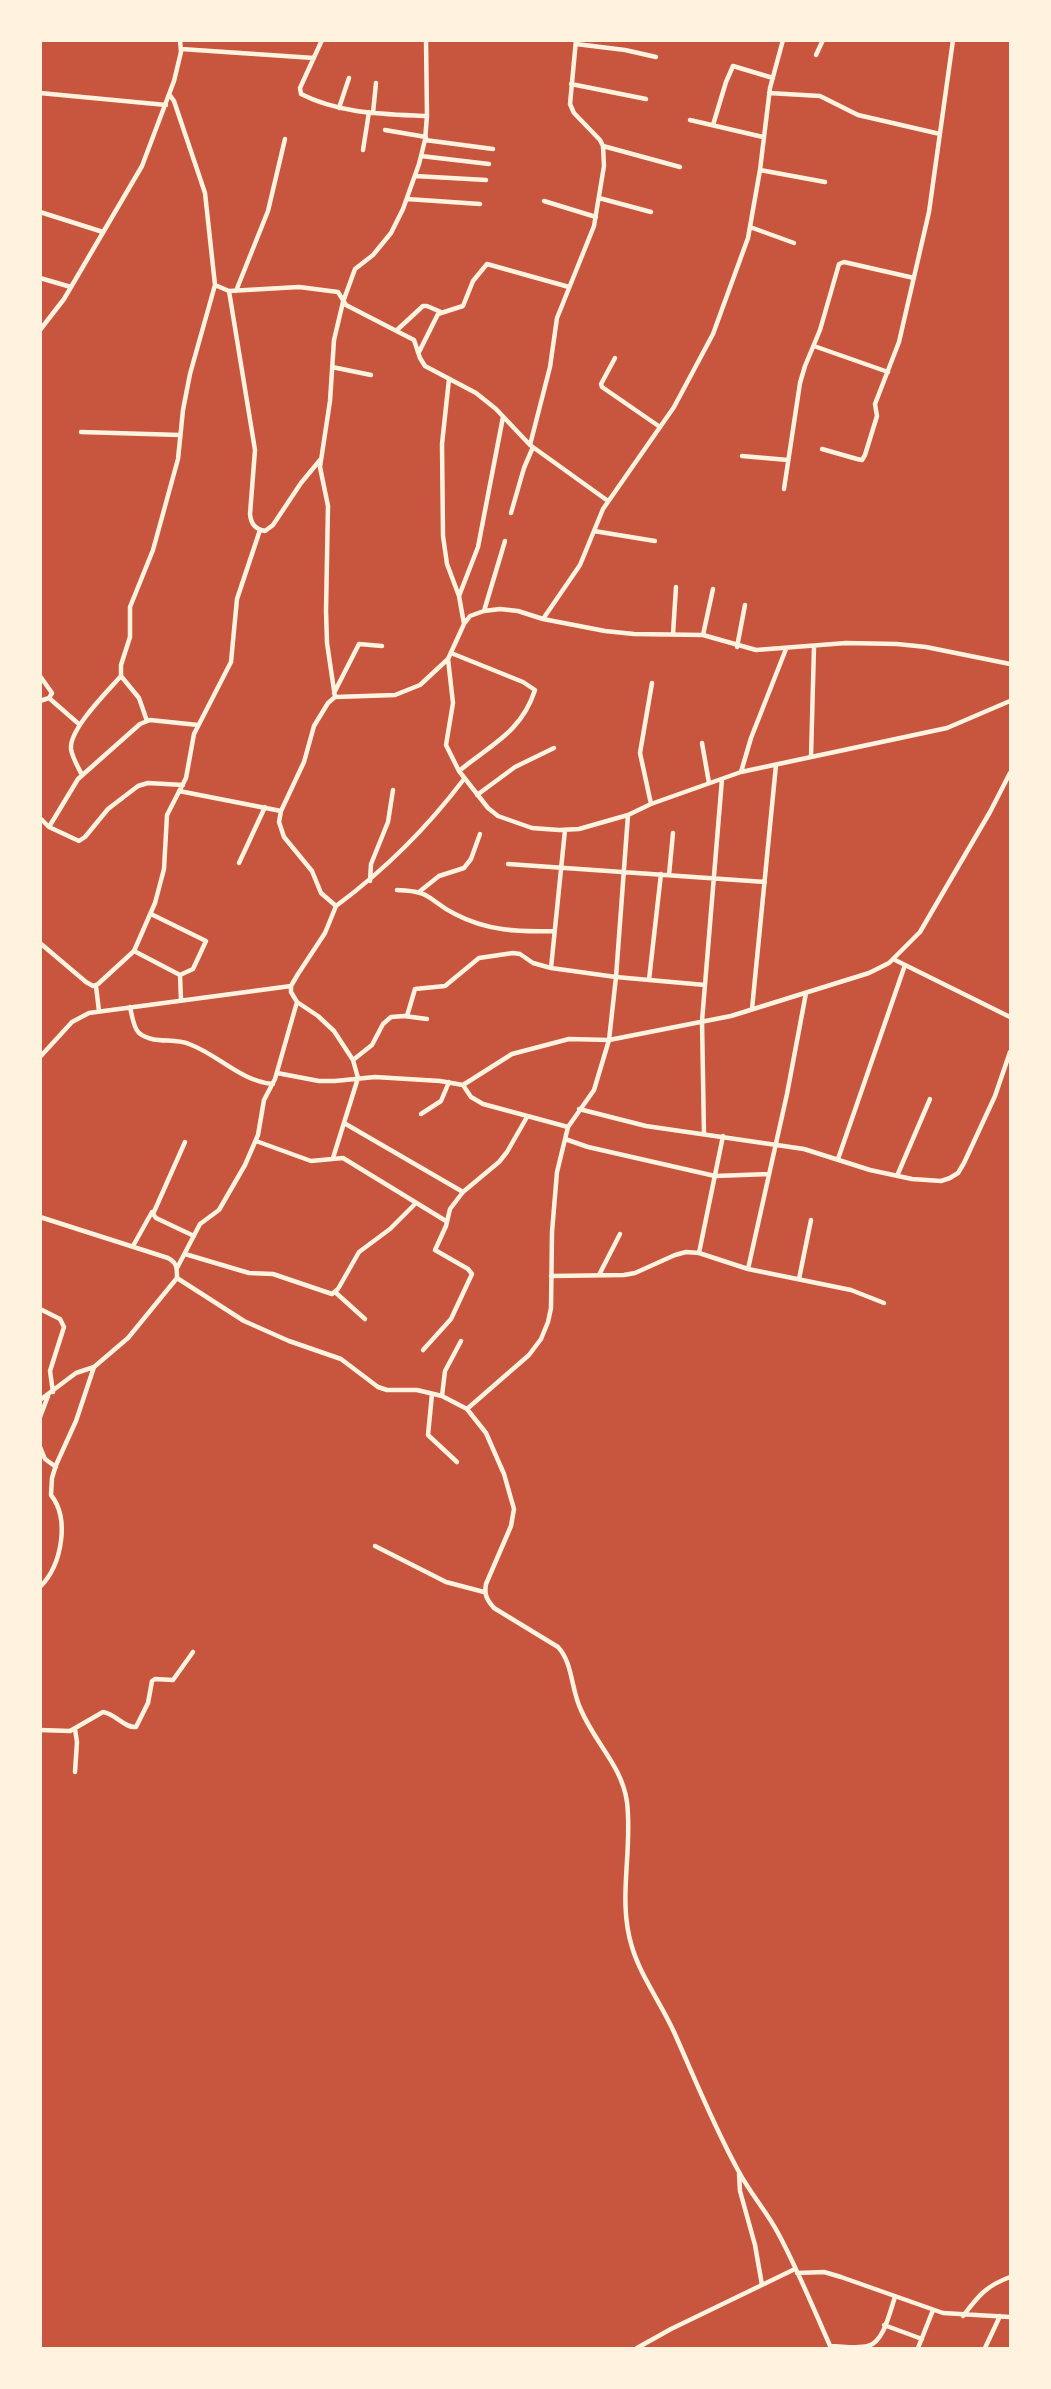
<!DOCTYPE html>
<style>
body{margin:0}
#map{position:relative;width:1051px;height:2389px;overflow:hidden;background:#c8553d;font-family:"Asap Condensed",sans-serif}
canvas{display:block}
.frame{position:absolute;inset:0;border:42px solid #fff3e0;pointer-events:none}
</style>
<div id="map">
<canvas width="1051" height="2389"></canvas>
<div class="frame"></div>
</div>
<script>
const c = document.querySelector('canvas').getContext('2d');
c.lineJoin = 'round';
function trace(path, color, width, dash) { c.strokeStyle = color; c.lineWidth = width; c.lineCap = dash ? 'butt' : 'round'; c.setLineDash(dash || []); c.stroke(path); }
trace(new Path2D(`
 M322,40L300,88L301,94C340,114 385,114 427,116
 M576,44L625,50L656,57
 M181,49L314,58
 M816,55L823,40
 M571,84L646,99
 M40,93L166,105
 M769,93L820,96L858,115L940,134
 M169,94L174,101L205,193L215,285L229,291L299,287L338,292L346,305L414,340L420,358L425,366L476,393L496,409L530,445L608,501
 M339,108L349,78
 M373,113L376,83
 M690,120L763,137
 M713,125L726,82L733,66L773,78
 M385,130L426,137
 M425,140L493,149
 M603,146L680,167
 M363,150L369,112
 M421,156L489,164
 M760,170L825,182
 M415,176L486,180
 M599,198L651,212
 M407,199L480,204
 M544,201L596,217
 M40,212L103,232
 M750,227L794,243
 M40,278L71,287
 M229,291L255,450L250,514C251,524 255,529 265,531L273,525L301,483L320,460
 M236,291L268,211L285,139
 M40,330L64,299L142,166L174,81L181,52L180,40
 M397,330L423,306H427L441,312
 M814,346L888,372
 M419,352L438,314L463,306L473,281L487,264L569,287
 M615,358L601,384L602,387L660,427
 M332,367L371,375
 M449,379L442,444L443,536L447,564L459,596L464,624
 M81,432L180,435
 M530,445L550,367L557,318L594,226L604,166L603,146L600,140L574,113L570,104L576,40
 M822,449L857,459L862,460L865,455L877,416L875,404L899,342L929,212L953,40
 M742,456L788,460
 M784,489L800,383L805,366L820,330L839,264L844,262L914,278
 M511,513L524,468L533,447
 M594,531L655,541
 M459,596L478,547L503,417
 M484,611L505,541
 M543,619L580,565L603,509L674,407L713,334L748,238L760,170L770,88L783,40
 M673,634L676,587
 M703,635L713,589
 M737,647L745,605
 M451,653L523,682L535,690C521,733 490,745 459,771
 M448,659L453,703L446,745L459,771L488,808L498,816L532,828L559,830L579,829L628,815L651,804L741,772L947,728L1010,701
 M40,676L52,693L49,698L40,701
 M334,693L359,644L382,646
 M335,697L327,643L326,611L328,506L320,467L330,401L334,340L343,302L355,269L373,255L391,233L403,209L419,164L425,140L427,116L426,40
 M49,698L80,725
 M147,721L139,698L121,676V665L130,637V607L153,550L178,459L183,410L190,374L215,285
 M702,743L709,783
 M811,757L814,647
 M741,772L751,738L786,649
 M82,775C78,767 72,757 71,749C69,729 108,691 121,676
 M179,791L281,811
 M477,795L515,767L554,748
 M651,804L640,753L652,683
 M40,818L49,827L79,841L85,837L108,809L138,786L148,783L183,785
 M49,827L78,779L140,724L150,720L198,725
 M239,863L265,807
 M508,864L765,882
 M669,875L673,833
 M370,881L371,864L388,822L393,790
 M397,890C434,891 428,901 455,914C487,931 519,932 554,931
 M419,892L439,876L464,868L471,859L480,834
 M336,906C386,869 427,828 464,779
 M40,943L86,982L93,986L98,984L134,951L155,903L164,869L167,815L186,778L194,734L231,662L237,599L260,530
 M134,951L180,975L193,969L206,941L151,914
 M893,959L1010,1017
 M551,968L565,830
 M180,975L181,1000
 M649,980L661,874
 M96,986L99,1011
 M130,1007C132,1015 133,1027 139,1033C154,1045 173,1037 189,1044C219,1055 240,1081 273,1084
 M752,1009L776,765
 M407,1016L415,989L445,986L479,958L513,953L520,954L533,963L551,968L616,977L705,985
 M40,1057L72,1022L89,1013L291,986
 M353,1060L372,1045L383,1024L391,1017L404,1016L427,1019
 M277,1073L319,1081H335L375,1077L440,1081L463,1085L512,1054L569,1039L609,1040L731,1016L869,973L889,963L920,932L990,812L1010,773
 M463,1085L471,1097L483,1104L568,1127
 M579,1109L646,1126L804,1149L870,1170L912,1179L941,1181L950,1178L958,1173L964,1163L995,1096L1010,1052
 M421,1114L441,1101L449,1082
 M344,1123L463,1192
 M704,1134L702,1021L722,779
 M565,1139L588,1147L715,1176L769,1174
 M256,1141L311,1161L343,1158L446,1221
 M185,1142L153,1214L156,1218L194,1236
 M333,1158L358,1078L353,1060L334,1031L318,1016L297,1002L291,992V986L298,974L325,933L336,906L321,893L312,871L284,837L279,822L281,811L304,762L314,726L328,703L335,697L395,695L420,685L448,659L464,624L470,616L484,611L500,609L518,611L543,619L605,631L634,634L703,635L756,650L846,643L897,644L926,647L1010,664
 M838,1159L905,965
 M897,1176L930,1099
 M40,1217L168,1258C177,1263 177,1267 177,1278L128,1338L94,1367L76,1421L56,1465L52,1478L51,1495C70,1519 62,1565 40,1587
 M133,1246L152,1212
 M699,1253L723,1136
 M185,1254L249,1273L273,1274L332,1294L338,1289L359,1252L390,1229L416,1203
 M177,1268L200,1224L219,1210L245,1165L258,1135L264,1100L275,1079L297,1002
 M748,1269L787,1094L806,993
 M599,1275L620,1234
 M551,1276L624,1275L635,1273L675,1255L686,1252L699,1253L748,1269L851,1290L884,1303
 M177,1278L244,1321L289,1341L341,1359L378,1387L387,1390H417L442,1396L467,1409L486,1433L504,1474L514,1509L511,1526L486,1584C484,1595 487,1600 494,1608L558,1647C573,1663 571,1690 581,1710C595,1743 622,1766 627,1802C633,1851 617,1899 632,1947C641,1977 661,2003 674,2032C695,2079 714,2127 739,2172C750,2193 767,2212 778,2233C798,2270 814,2310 831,2348
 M799,1279L811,1220
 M335,1292L365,1319
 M40,1309L60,1319L64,1327L50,1371L53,1392
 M423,1350L451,1319L472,1274L468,1269L435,1250L446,1226L450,1209L463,1192L499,1162L507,1152L527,1117
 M432,1394L428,1435L457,1462
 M442,1396L445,1371L461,1341
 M40,1400L76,1373L94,1367
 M467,1409L529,1355L541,1339L548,1322L551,1308L552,1232L557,1172L568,1127L594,1090L609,1040L616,977L628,815
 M40,1417L48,1396
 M40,1447L45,1459L56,1467
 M375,1546L446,1582L484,1592
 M75,1729L77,1742L75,1772
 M40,1730L70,1731L103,1712C116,1714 124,1728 136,1727L148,1703L152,1681L155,1679L173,1680L193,1652
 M739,2174L740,2191L755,2245L762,2285
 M797,2273L824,2272L841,2277L943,2313L1010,2317
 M963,2316C979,2295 986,2286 1010,2277
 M884,2325L922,2339
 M830,2346C842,2346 857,2349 868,2346C884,2342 890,2311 895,2297
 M637,2348L671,2329L795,2269
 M918,2348L933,2310
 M985,2348L1000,2316`), '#fff3e0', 4.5);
</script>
